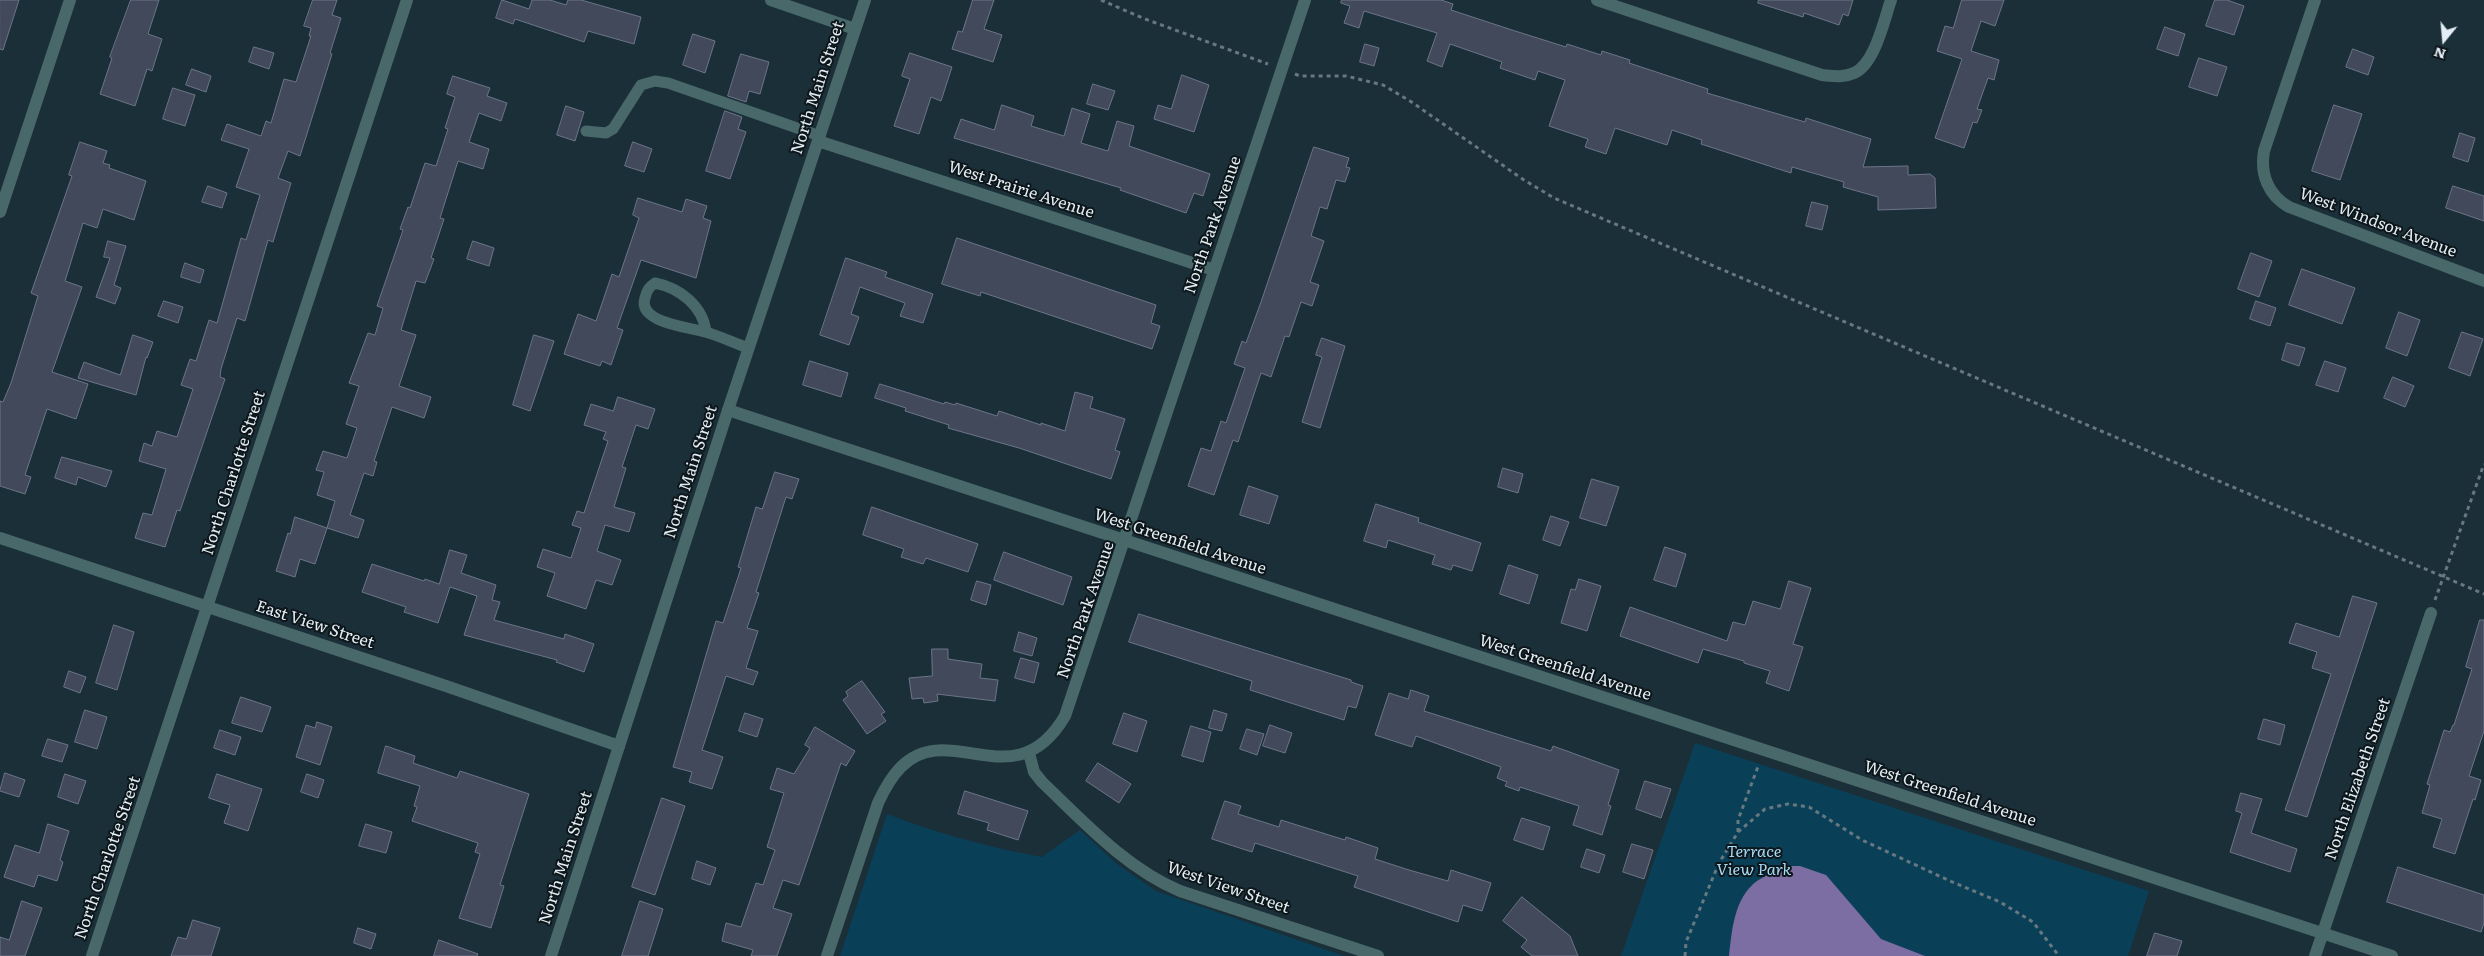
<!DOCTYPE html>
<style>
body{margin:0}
#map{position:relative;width:2484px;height:956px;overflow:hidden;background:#1b2f39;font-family:Literata,serif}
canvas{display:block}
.north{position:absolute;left:2419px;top:15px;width:50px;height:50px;-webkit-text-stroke:4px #0d161a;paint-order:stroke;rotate:197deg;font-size:14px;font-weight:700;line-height:20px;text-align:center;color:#e2edf4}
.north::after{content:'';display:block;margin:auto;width:18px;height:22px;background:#e2edf4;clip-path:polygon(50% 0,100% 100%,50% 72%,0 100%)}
</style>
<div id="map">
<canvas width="2484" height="956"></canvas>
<div class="north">N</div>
</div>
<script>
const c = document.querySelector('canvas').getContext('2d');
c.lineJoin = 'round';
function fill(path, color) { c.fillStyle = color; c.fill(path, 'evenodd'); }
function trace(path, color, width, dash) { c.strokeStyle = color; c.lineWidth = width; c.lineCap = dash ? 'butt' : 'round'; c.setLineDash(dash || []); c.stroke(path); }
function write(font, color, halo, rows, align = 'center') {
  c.font = font + ' Literata,serif'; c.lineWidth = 4; c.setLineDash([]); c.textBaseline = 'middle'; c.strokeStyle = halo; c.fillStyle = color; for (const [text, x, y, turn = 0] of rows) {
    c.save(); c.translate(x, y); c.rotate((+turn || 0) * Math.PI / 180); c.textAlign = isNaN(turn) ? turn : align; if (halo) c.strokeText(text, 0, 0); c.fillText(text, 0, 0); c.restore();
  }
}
fill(new Path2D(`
 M1695,743L2149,891L2128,956H1621Z
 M887,814C939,834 988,847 1042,857L1080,830L1117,864L1156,891L1344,956H840Z`), '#094057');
fill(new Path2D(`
 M1786,866H1800L1826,875L1881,939L1925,956H1729C1732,930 1734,898 1757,881C1766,875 1777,871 1786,866Z`), '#7c6da3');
const building = new Path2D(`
 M0,0H19L3,50L0,49Z
 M131,0H159L148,34L162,39L152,71L147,69L135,106L100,94L112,58L110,57Z
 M313,0H337L332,15L341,18L330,53L332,54L300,156L288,151L278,178L291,183L282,212L273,242L268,240L245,321L237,318L221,369L220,377L225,379L180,511L177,510L165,547L135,538L143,513L152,515L166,469L139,461L144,443L152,446L157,431L177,437L193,389L181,385L190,359L196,361L209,320L217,323L241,238L246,240L260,195L236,187L249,149L221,140L227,124L261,136L266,121L271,123L284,79L296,82L311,36H309L311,28L304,26Z
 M502,0L529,9L532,0H550L566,5L568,0H581L641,17L634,44L588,31L584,42L515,19L513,24L496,18Z
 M973,0H994L984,29L1002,35L993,62L952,49L958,31L962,32Z
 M1342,0H1441L1453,4L1451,10L1512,30L1566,47L1567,44L1601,55L1602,51L1630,60L1629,63L1708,89L1707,93L1805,122L1806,118L1871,139L1863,167L1908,166V175L1930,174L1935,178L1936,208L1878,210V197L1843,187L1844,182L1792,167L1791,173L1701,144L1702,140L1672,130L1667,145L1615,128L1606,154L1585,147L1588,139L1549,126L1565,80L1538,71L1535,80L1500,68L1502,62L1450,44L1442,67L1427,61L1437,33L1364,11L1359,28L1344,23L1350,6L1341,3Z
 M1759,0H1853L1848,16L1843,14L1839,25L1804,13L1803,17L1758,3Z
 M1962,0H2004L1995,26L1981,21L1971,51L1999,60L1994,80L1988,78L1977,109L1982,110L1977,123L1973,122L1964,148L1935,138L1962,59L1937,51L1945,26L1953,28Z
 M2215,0H2227L2244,6L2234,35L2206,26Z
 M2165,27L2185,34L2178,56L2157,49Z
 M693,34L715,41L705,73L683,65Z
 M1365,44L1379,48L1374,66L1360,62Z
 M254,47L274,53L269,69L249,62Z
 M2353,49L2374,57L2368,75L2346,67Z
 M910,53L952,67L941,101L931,97L919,134L894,126L910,79L902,76Z
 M741,54L769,62L760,94L749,91L746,102L728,96Z
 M2199,58L2227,67L2217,96L2189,87Z
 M192,69L211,76L206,92L186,85Z
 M1182,75L1209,85L1194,132L1154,119L1158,105L1171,109Z
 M453,76L490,88L487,96L507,103L501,121L479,113L469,142L489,149L483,169L458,161L440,218L444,219L431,258L434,259L425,283L416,281L401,330L416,335L399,386L431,397L424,418L392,407L374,461L377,462L373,476L364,473L350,515L364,520L358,538L327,528L335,501L317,495L324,472L316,470L323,451L347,458L357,428L346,424L359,386L349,383L368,333L375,335L383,308L377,306L403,230L400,229L408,207L410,208L425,163L436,166L448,129L445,128L455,97L447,94Z
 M1093,84L1115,91L1108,110L1087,104Z
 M173,88L195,95L185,126L163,119Z
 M1002,105L1034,116L1031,126L1064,136L1072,108L1090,114L1081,143L1108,151L1117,121L1134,126L1129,146L1210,174L1203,196L1194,193L1186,213L1120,190L1121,188L954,138L961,119L994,130Z
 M2334,105L2362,114L2340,180L2312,171Z
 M566,106L584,112L575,141L557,135Z
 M725,111L742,117L738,129L746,132L730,179L706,171Z
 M2460,133L2475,138L2468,162L2453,157Z
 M80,142L107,151L103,163L110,165L109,168L146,181L134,220L103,209L97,228L83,223L65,281L82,287L52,372L88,384L76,419L47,409L25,475L31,477L25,494L0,486V401L3,402L11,383L38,296L31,293L72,176L69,175Z
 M633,142L652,149L644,172L625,166Z
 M1314,147L1349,158L1346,167L1350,168L1345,182L1336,180L1327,209L1320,207L1311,236L1324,241L1310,282L1319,285L1312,306L1301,302L1289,337L1285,336L1271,377L1261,373L1238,442L1233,440L1214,495L1188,486L1201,448L1211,451L1221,421L1226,423L1245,368L1234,364L1242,341L1246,343L1261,302Z
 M208,186L227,193L222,208L202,202Z
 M2453,186L2484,196V221L2446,208Z
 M638,198L682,212L686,199L707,206L703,218L711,221L696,278L641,260L617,328L623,330L611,365L602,361L600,366L564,354L578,314L596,321L612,274L619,277L639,218L633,215Z
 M1812,202L1828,206L1822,230L1806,226Z
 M957,238L1156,305L1151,323L1160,326L1152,349L981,292L980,296L942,284Z
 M108,241L126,246L114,285L121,288L115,304L96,297L110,258L104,257Z
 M473,241L494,248L489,266L467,259Z
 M2251,253L2272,261L2259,297L2238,289Z
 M846,258L887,272L885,277L933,294L923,323L900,316L905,303L860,287L851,314L859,317L849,345L820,335Z
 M185,263L204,270L200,283L181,277Z
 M2302,269L2355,288L2342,324L2289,305Z
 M164,301L183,307L178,323L158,316Z
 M2256,301L2276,308L2270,326L2250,319Z
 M2399,312L2420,320L2407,356L2386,348Z
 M2462,332L2483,339L2470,376L2449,368Z
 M133,335L153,342L147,358L146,357L136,395L78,378L84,362L120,375Z
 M534,335L554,341L530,411L513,405Z
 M1322,338L1345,346L1320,428L1302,422L1322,357L1316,355Z
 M2287,343L2305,348L2299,366L2282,360Z
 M810,361L848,373L841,397L803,385Z
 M2325,361L2346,368L2338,392L2316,385Z
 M2393,377L2414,386L2405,407L2384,398Z
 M880,384L944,404L945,402L955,405L956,403L997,416L999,411L1041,425V423L1065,431L1075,392L1093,397L1090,408L1125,419L1115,450L1120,452L1111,479L1019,448L948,428L949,425L905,411L906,408L875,398Z
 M618,397L655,409L648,429L636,425L622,467L626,468L614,507L635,513L629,532L605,525L597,551L621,560L612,585L596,580L586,609L547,596L555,573L537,567L543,549L571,558L581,528L572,525L577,511L584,513L608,441L603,439L606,432L584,425L591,404L613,411Z
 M62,457L112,471L106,487L78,477L76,485L55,478Z
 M1503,468L1523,474L1518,493L1498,487Z
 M775,472L799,479L792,499L786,497L756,592L759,593L747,628L758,631L746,668L758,672L753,685L726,676L702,750L723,757L712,789L689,782L692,772L673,767L716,621L723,623L741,568L738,567L756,507L762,509Z
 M1592,479L1619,487L1606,526L1580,518Z
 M1249,486L1278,496L1269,524L1240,515Z
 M1376,504L1419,518L1418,522L1481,543L1472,571L1453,565L1451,570L1432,564L1435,555L1388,540L1386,548L1364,541Z
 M872,507L978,544L968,572L926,558L923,564L901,557L904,549L863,535Z
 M1551,516L1569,522L1560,546L1543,540Z
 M295,517L327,528L315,564L300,559L295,577L276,571L288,533L290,534Z
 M1665,547L1686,554L1676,587L1654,580Z
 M450,550L467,555L461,573L496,585L492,600L500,602L494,620L564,639L565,634L594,644L584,672L556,662L557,660L464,635L477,596L450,587L438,623L404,612L406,607L362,592L372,564L424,581L425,579L439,584Z
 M1004,552L1072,577L1063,605L994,580Z
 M1509,565L1538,575L1529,604L1500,594Z
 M1579,579L1601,586L1587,631L1561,623L1571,589L1575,590Z
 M977,581L991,585L986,605L971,600Z
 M1789,581L1811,588L1793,644L1803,647L1789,691L1766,683L1770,671L1744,663V661L1703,649L1698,663L1620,636L1630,607L1727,641L1733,622L1745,625L1753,601L1780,609Z
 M2353,596L2377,603L2307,817L2285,810L2331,674L2312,668L2317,652L2289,643L2296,623L2339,637Z
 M1139,614L1351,680V682L1363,686L1356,708L1348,706L1344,720L1250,690L1252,681L1129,642Z
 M2480,620H2484V731L2469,776L2481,780L2475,800L2473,799L2455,854L2433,847L2442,819L2422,813L2430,785L2427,784L2444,730L2450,732L2453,725H2454L2472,669L2466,667Z
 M114,625L134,632L117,690L96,683Z
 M1019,632L1037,638L1032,656L1014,651Z
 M932,649H948V659L982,664L980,678L998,680L995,701L937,694L938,701L924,703L923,698L912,699L909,678L932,676Z
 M1021,658L1039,663L1034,683L1015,678Z
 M69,671L86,677L80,693L64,687Z
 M862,681L885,712L881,714L886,721L867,734L843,700L848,696L846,692Z
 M1411,690L1429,696L1424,711L1551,751L1553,746L1619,770L1608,805L1611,806L1602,835L1573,825L1579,806L1520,787L1519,791L1505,786L1507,782L1497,778L1501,767L1416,736L1412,747L1375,735L1389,693L1408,699Z
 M241,697L271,707L262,732L232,723Z
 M85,710L107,717L97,749L75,742Z
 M1214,710L1227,714L1222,731L1209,728Z
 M745,713L763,719L757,737L739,731Z
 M1124,713L1147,721L1137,752L1113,744Z
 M2264,719L2285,725L2280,745L2258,739Z
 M317,722L332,727L320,765L296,757L306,725L315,728Z
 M1270,725L1292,733L1285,753L1263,746Z
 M1191,726L1211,732L1203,762L1182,756Z
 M815,727L855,751L846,766L841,763L799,885L783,880L773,908L792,914L777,956H751L753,950L722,941L726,923L741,927L756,883L763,885L775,850L767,847L784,793L770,789L777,768L794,774L810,748L805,745Z
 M1247,729L1264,734L1257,755L1240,749Z
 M220,730L241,737L235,755L214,748Z
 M48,739L68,745L62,762L42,756Z
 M386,746L415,756L413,763L457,778L460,771L529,794L500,885L504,886L491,928L459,918L480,854L475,852L478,843L412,821L417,807L414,806L420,786L378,773Z
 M1098,763L1131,784L1119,803L1086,781Z
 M5,773L25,780L19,797L0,791Z
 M65,774L86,781L78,804L58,797Z
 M217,774L262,789L248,831L224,823L230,805L209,798Z
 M307,774L324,780L318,798L301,792Z
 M1645,781L1671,789L1661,818L1636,809Z
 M965,791L1028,811L1018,840L987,830L989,823L958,814Z
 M2241,793L2262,799L2251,833L2297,849L2290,872L2230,852L2242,813L2236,811Z
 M662,798L685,806L655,895L632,887Z
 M1225,801L1241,806L1238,814L1279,827L1281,820L1345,840L1346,837L1378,848L1375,859L1409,870L1448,881L1451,870L1491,883L1482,911L1463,905L1458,922L1354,887L1358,876L1255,843L1252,852L1212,839Z
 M1522,818L1550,827L1543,850L1514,840Z
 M48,824L69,831L60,860L63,862L57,881L38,875L34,887L4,877L15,845L39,853Z
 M366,824L392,832L386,853L359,846Z
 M1632,844L1653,850L1644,879L1623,872Z
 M1587,849L1605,855L1599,873L1581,867Z
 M697,861L716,868L710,885L692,879Z
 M2398,867L2484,895V923L2481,932L2387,902Z
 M1522,897L1570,936L1578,956H1532L1521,947L1527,940L1503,921Z
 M22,901L42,908L25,956H0V937L9,940Z
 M640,901L663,909L648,956H622Z
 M193,920L220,928L211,956H171L178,937L186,939Z
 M358,928L376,934L371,949L354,943Z
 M2155,933L2182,941L2177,956H2147Z
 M439,940L478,954L477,956H434Z`);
fill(building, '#41495a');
trace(building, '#6c7588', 1);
trace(new Path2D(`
 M1101,0L1145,19L1268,64
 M1295,74L1300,76H1346L1383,85L1410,101L1524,180L1554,198L2484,594
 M2435,600L2484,464
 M1738,832V820L1759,764
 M1685,956L1686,942L1719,863L1738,832L1765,809L1788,804L1809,807L1862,840L1950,881L2000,902L2033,922L2059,956`), '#677881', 3, [4, 4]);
trace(new Path2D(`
 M586,131L606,133L613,129L641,85L655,81L668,83L820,136
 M706,332C703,306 680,288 655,283C649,287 647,290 645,298C637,323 690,327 705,332C720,336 734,343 748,348`), '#48686a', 11);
trace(new Path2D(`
 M771,0L855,29
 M1597,0L1822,75C1833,76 1843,78 1854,73C1875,64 1884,20 1891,0
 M2315,0L2264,151C2260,174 2268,195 2289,207L2484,281
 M818,141L1214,270
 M0,212L70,0
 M728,410L2392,956
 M0,538L446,686L619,746
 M1029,753L1034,772L1042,782C1085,823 1126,868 1180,891L1378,956
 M92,956L407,0
 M827,956L878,803C884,790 891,777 901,767C950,718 1015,801 1065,716L1305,0
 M2315,956L2431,613`), '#48686a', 12);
trace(new Path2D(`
 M551,956L728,410L865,0`), '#48686a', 12);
write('16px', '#e2edf4', '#0d161a', [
 ["North Main Street",818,88,-72],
 ["West Prairie Avenue",1021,190,18],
 ["West Windsor Avenue",2378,223,21],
 ["North Park Avenue",1213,225,-71],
 ["North Main Street",691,472,-72],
 ["North Charlotte Street",234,473,-72],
 ["West Greenfield Avenue",1180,542,18],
 ["North Park Avenue",1086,610,-71],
 ["East View Street",315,625,18],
 ["West Greenfield Avenue",1565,668,18],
 ["North Elizabeth Street",2358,779,-71],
 ["West Greenfield Avenue",1950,794,18],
 ["North Charlotte Street",108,858,-71],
 ["North Main Street",566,858,-72],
 ["West View Street",1228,888,19]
]);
write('italic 16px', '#a6dcf8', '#0d161a', [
 ["Terrace",1754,852],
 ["View Park",1754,870]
]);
</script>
